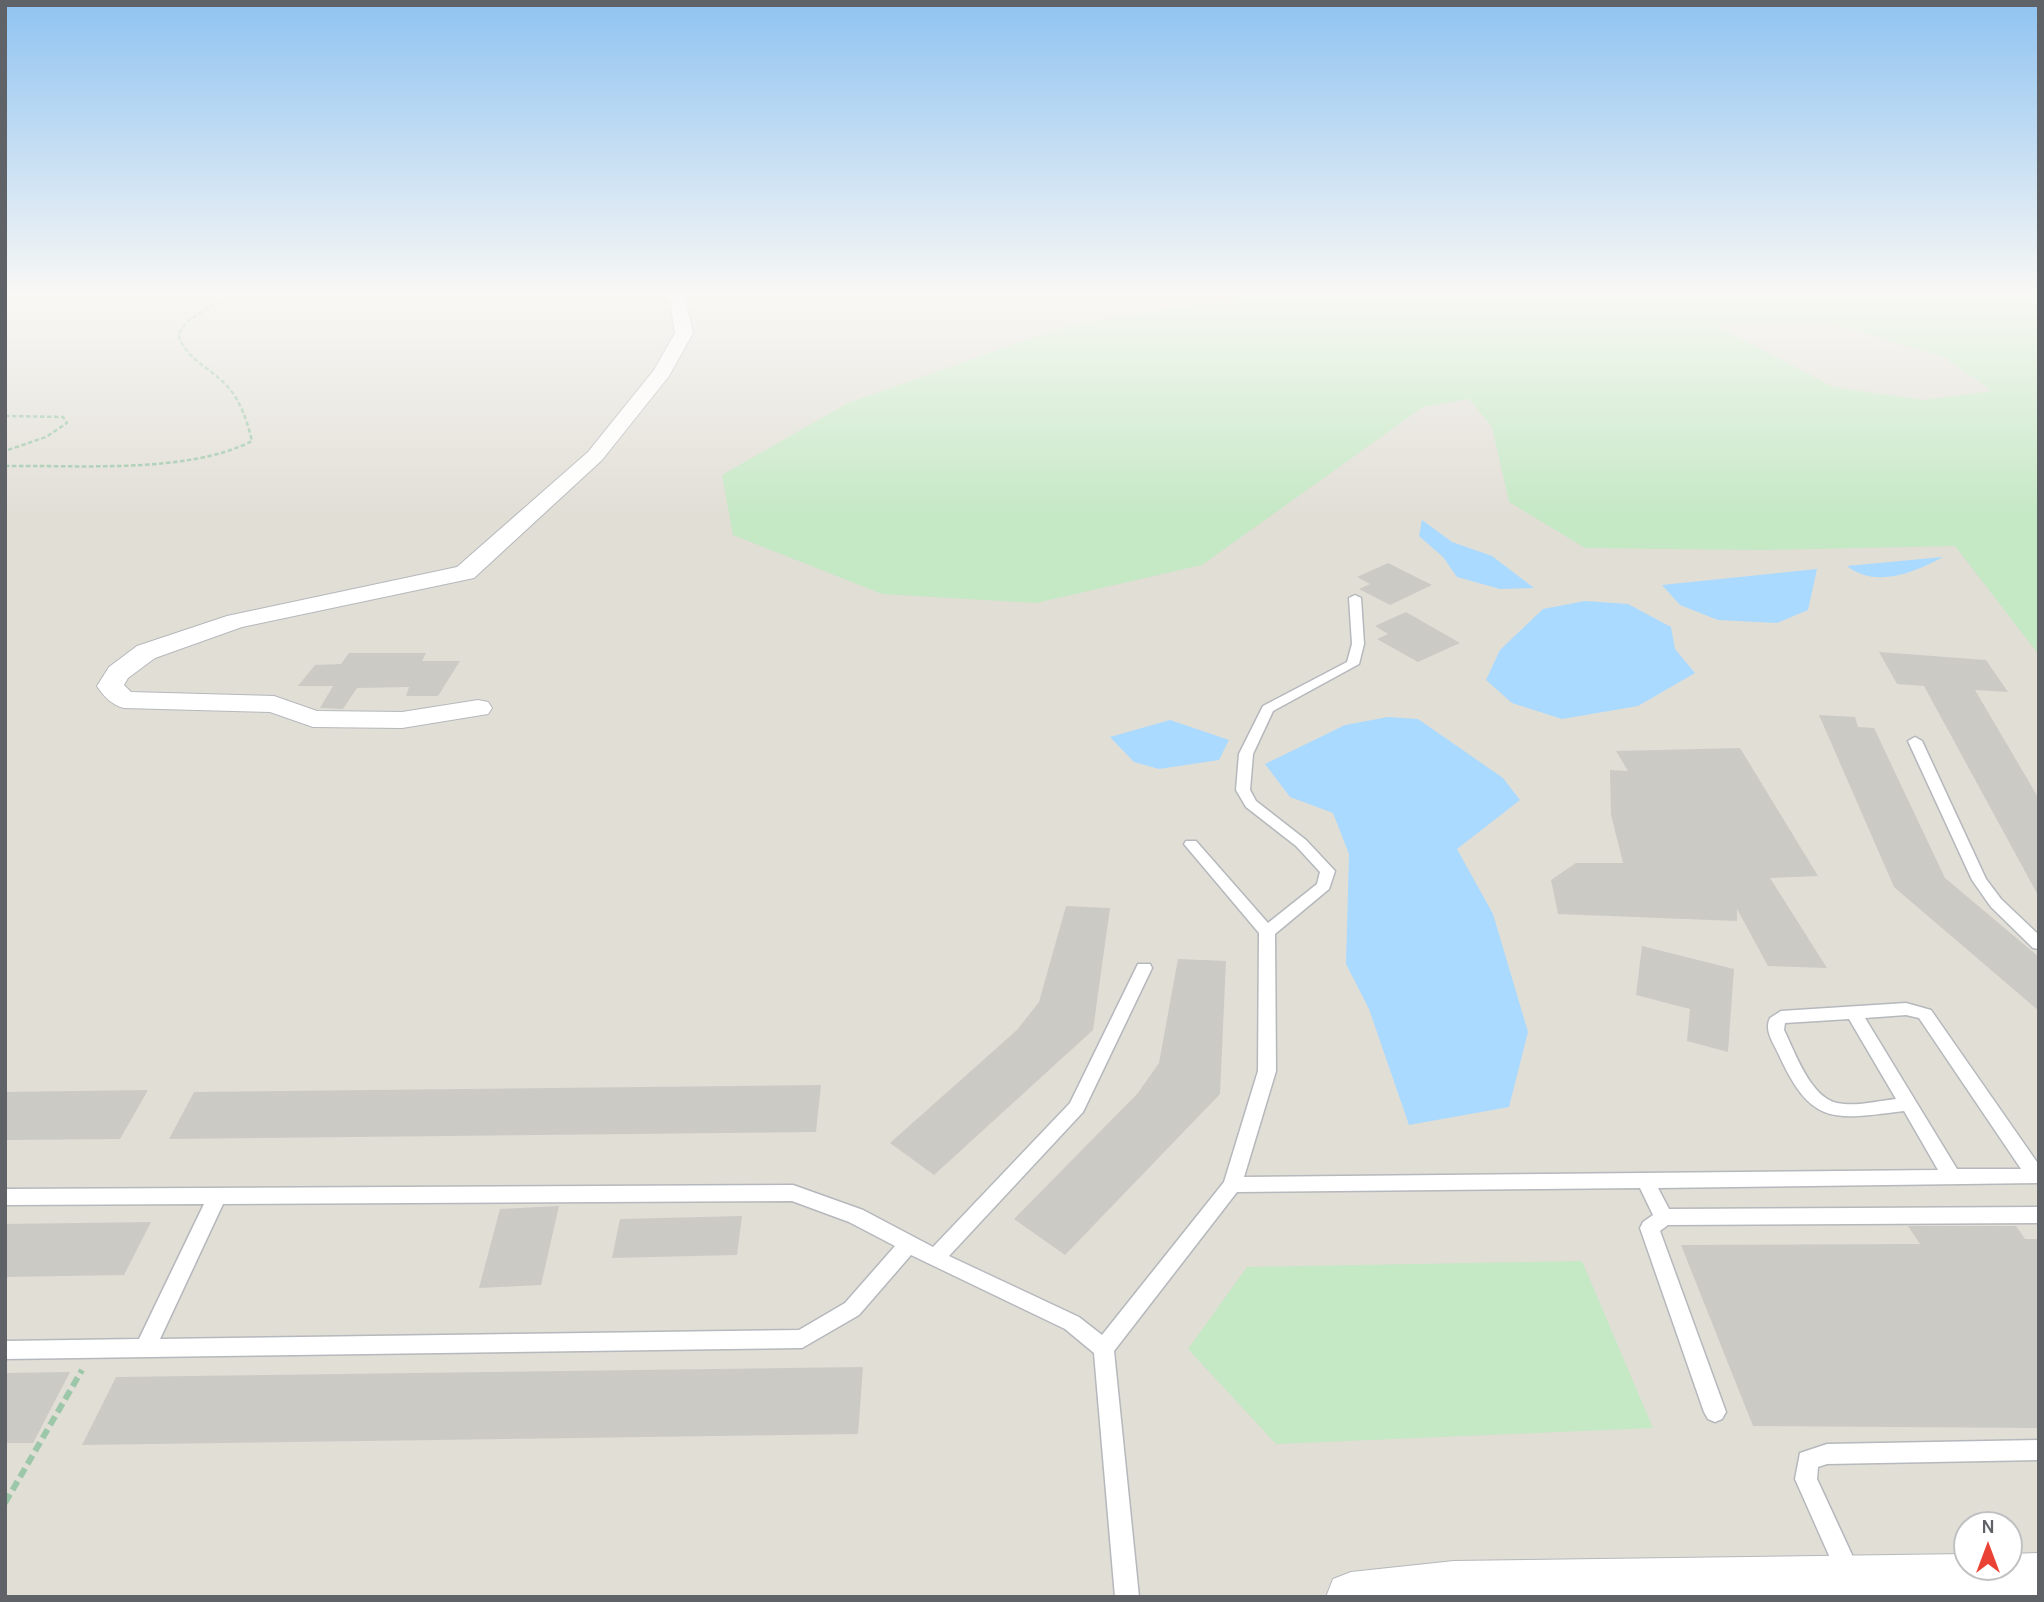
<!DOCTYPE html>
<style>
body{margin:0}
#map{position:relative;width:2044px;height:1602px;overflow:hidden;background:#f1efe8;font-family:Karla,sans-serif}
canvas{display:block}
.frame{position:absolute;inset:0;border:7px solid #5f6368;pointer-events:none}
.north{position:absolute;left:1953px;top:1511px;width:70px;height:70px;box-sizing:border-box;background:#fff;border:2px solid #bfc1c3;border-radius:50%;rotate:0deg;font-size:19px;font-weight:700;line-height:28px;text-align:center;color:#5f6368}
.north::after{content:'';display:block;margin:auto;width:24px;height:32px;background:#ea4335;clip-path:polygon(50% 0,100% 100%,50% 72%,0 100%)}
</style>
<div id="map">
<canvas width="2044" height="1602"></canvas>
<div class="frame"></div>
<div class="north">N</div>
</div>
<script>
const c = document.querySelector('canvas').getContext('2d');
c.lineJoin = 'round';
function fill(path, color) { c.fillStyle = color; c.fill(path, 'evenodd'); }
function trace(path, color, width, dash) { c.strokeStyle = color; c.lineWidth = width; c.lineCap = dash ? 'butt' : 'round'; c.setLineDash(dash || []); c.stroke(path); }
fill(new Path2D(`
 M5,292H2039V1597H5ZM1967,1525H2009V1567H1967Z`), '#e1ded6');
fill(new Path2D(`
 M1266,292H2039V655L1955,546L1762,550L1585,548L1509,502L1492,427L1469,399L1423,407L1202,565L1036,603L882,594L733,535L722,475L848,403L1066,326ZM1714,324L1838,325L1944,357L1992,391L1924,400L1833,387Z
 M1582,1261L1653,1428L1276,1444L1188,1349L1247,1267Z`), '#c5e8c5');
fill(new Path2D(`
 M1422,520L1452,542L1492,556L1534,588L1500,589L1457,577L1443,557L1419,536Z
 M1943,557C1915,572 1876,589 1847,566Z
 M1817,569L1808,610L1777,623L1718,620L1680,605L1662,585Z
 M1585,601L1628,604L1671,627L1675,649L1695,673L1638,706L1562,719L1512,703L1486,680L1500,650L1543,609Z
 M1388,717L1418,719L1503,778L1520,800L1457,849L1493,914L1528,1032L1509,1107L1409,1125L1369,1009L1346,964L1349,854L1333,813L1290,797L1265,764L1345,725Z
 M1170,720L1229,740L1219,760L1159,769L1134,762L1110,737Z`), '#aadaff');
fill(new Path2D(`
 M1388,563L1432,585L1390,605L1359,589L1370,584L1357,577Z
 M1406,612L1460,643L1418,662L1377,639L1388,634L1375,626Z
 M1879,652L1986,660L2008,692L1975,690L2039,799V897L1924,686L1897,684Z
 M349,653H426L422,661H460L438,696H406L409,687L357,688L343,709L320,708L333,686H298L315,665L341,664Z
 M1819,715L1855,717L1858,727L1874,728L1945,878L2039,957V1011L1894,887Z
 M1740,748L1818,876L1770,878L1827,968L1768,966L1737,909V921L1558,914L1551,880L1576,863H1623L1611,815L1610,770L1628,771L1616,751Z
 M1066,906L1110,908L1093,1030L934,1175L890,1143L1017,1030L1039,1002Z
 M1642,946L1734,969L1728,1052L1687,1041L1690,1009L1636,995Z
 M1178,959L1226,961L1220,1094L1065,1255L1014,1219L1138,1093L1159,1063Z
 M821,1085L816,1132L169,1139L194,1092Z
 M148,1090L120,1139L5,1140V1092Z
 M559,1206L541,1285L479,1288L500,1209Z
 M742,1216L737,1255L612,1258L620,1219Z
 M151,1222L124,1275L5,1277V1224Z
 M1908,1226H2016L2025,1239H2039V1428L1753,1426L1681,1245L1920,1244Z
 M863,1367L858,1434L82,1445L116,1377Z
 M70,1372L33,1443H5V1373Z`), '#cccac5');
const service = new Path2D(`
 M1355,595L1361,598L1364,644L1359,664L1273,711L1253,754L1250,790L1256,801L1306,840L1335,871L1329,889L1275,934L1276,1071L1244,1177L1938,1170L1904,1111C1832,1120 1811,1126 1778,1053C1773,1042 1764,1030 1770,1018L1781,1011L1906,1003L1931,1010L2039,1165V1183L1658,1188L1669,1209L2039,1207V1223L1668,1225L1660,1231L1726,1412L1722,1419L1715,1422L1708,1419L1704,1412L1640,1228L1643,1222L1653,1215L1640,1188L1237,1192L1114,1351L1139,1597H1115L1094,1353L1065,1329L911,1255L859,1315L802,1348L5,1359V1341L139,1339L204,1204L5,1205V1189L793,1185L863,1210L933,1247L1070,1103L1136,968L1138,964H1150L1152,968L1083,1112L949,1256L1079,1317L1102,1335L1224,1182L1258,1071L1259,933L1184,844L1186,841H1196L1268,923L1317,884L1320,872L1296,846L1246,807L1236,790L1239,754L1263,706L1347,662L1352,644L1349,598ZM1906,1015L1919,1018L2021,1169H1957L1865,1018ZM1849,1019L1896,1099C1877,1101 1856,1107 1837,1103C1810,1097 1795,1052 1784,1030L1785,1023ZM792,1201L849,1222L895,1246L845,1303L799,1330L160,1339L223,1204Z
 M1915,737L1922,741L1986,879L2001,899L2039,935V949L2033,948L1991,907L1972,880L1908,741Z
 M2039,1440V1460L1827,1464L1818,1467L1817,1479L1859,1570L1855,1578L1847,1582L1839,1578L1795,1479L1800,1453L1827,1444Z`);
const minor = new Path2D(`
 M661,292H680L684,295L693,333L669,376L602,460L474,578L242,627L155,658L128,678L124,685L131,692L274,696L317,711L402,712L478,700L488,702L492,708L488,714L402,728L313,727L270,712L124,708C112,705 104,697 97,686L109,667L137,646L227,616L457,567L588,452L654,370L675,333L670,301Z
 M2039,1553V1597H1326L1333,1579L1351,1572L1454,1561L1967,1554V1567H2009V1554Z`);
trace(service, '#b5b8bc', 3);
trace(minor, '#b5b8bc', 2);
trace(new Path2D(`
 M5,416L63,417L67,423L46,437L5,451
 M5,466C77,465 188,474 252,441C247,421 241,401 227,386C210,367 186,360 178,334L188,321L233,292`), '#9cc7a9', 2.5, [4.5, 2.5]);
trace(new Path2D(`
 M5,1503L82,1370`), '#9cc7a9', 6, [10, 5]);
fill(service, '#fff');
fill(minor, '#fff');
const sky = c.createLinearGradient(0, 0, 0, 516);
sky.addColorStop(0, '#8fc3f1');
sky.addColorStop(0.57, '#f9f8f5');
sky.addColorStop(1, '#f9f8f500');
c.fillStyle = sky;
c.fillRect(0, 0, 2044, 516);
</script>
